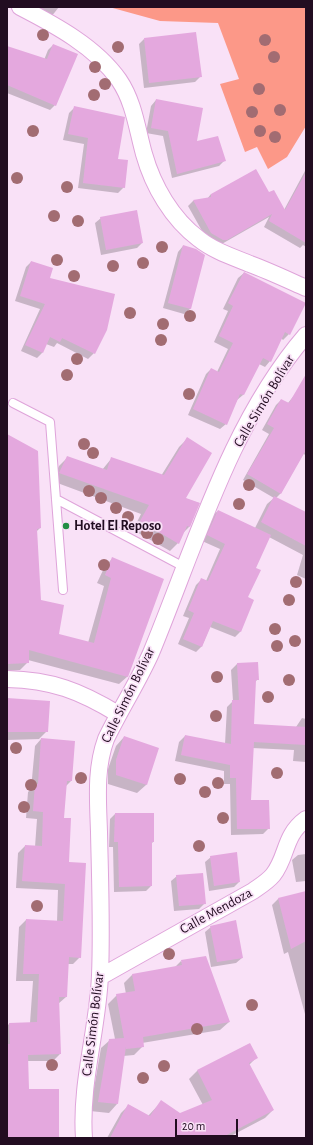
<!DOCTYPE html>
<meta charset="utf-8">
<style>
body{margin:0}
#map{position:relative;width:313px;height:1145px;overflow:hidden;background:#f9e1f7;font-family:"Alegreya Sans",sans-serif}
canvas{display:block}
.frame{position:absolute;inset:0;border:8px solid #220d21;pointer-events:none}
.scale{position:absolute;left:175px;top:1119px;width:63px;height:18px;box-sizing:border-box;border:2px solid #220d21;border-top:0;padding-left:5px;font-size:12px;line-height:14px;white-space:nowrap;color:#220d21;-webkit-text-stroke:3px #f9e1f7;paint-order:stroke}
</style>
<div id="map">
<canvas width="313" height="1145"></canvas>
<div class="frame"></div>
<div class="scale">20 m</div>
</div>
<script>
const c = document.querySelector('canvas').getContext('2d');
c.lineJoin = 'round';
function fill(path, color) { c.fillStyle = color; c.fill(path, 'evenodd'); }
function trace(path, color, width, dash) { c.strokeStyle = color; c.lineWidth = width; c.lineCap = dash ? 'butt' : 'round'; c.setLineDash(dash || []); c.stroke(path); }
function write(font, color, halo, rows, align = 'center') {
  c.font = font + ' "Alegreya Sans",sans-serif'; c.lineWidth = 3.5; c.setLineDash([]); c.textBaseline = 'middle'; c.strokeStyle = halo; c.fillStyle = color; for (const [text, x, y, turn = 0] of rows) {
    c.save(); c.translate(x, y); c.rotate((+turn || 0) * Math.PI / 180); c.textAlign = isNaN(turn) ? turn : align; if (halo) c.strokeText(text, 0, 0); c.fillText(text, 0, 0); c.restore();
  }
}
fill(new Path2D(`
 M109,7H306V126L287,157L268,169L257,147L245,152L220,84L239,79L218,23L160,21Z`), '#fc9888');
fill(new Path2D(`
 M33,7H59L51,17Z
 M144,39L200,77L195,82L144,88L139,44Z
 M53,45L55,105L50,110L7,93V47L44,60L48,50Z
 M156,100L196,142L225,160L219,166L172,178L163,136L146,133L151,106Z
 M74,108L117,160L124,187L118,193L78,188L84,144L63,140L69,113Z
 M306,169V247L303,245L300,248L264,227L269,217L220,245L206,238L188,206L193,201L207,199L211,194H269L284,210Z
 M101,218L142,243L137,248L101,255L95,223Z
 M183,246L204,255L190,309L184,314L163,308L178,252Z
 M31,262L106,329L94,353L88,359L57,343L54,347L46,344L42,353L37,358L21,351L40,309L15,301L26,267Z
 M244,273L289,334L283,340L281,338L270,361L265,367L259,364L243,395L237,400L226,424L220,429L188,415L206,374L211,369L217,372L228,349L214,342L228,311L223,309L238,278Z
 M306,388V455L303,454L281,493L276,498L306,513V579L297,575L303,555L269,537L255,569L247,598L253,600L240,632L235,637L210,627L202,646L196,652L178,644L189,618L183,616L196,585L202,579L206,581L220,549L202,541L212,516L218,511L255,528L267,504L274,498L243,480L269,434L262,430L276,405L281,400L288,403L296,393Z
 M187,439L184,498L199,503L189,527L183,533L178,543L170,551L133,530L141,514L52,481L59,466L67,458L102,470L111,459L161,476L179,447Z
 M7,440L40,528L36,532L40,601L58,635L88,643L104,586L97,583L105,566L113,558L128,676L119,684L28,660V662L20,670L7,671Z
 M257,663L258,679L255,682L253,725L296,727L302,718L306,719V762L293,761L294,750L252,748L250,801L269,828L263,834L231,835L230,784H224V771L175,761L179,742L185,736L225,744L227,707L233,701L231,670L237,664Z
 M7,701L47,731L39,739H41L7,740Z
 M124,737L158,749L146,785L137,793L108,784V769L116,746Z
 M41,739L73,742L71,781L65,787L62,819L80,957L73,964H68L66,997L58,1004L60,1054L53,1061H27L28,1090L58,1138H7V1026L9,1024L30,1023L33,981H16L19,927L26,920L57,922L58,890L16,888L18,853L25,846L35,847L37,819L26,818L28,792L31,789L35,746Z
 M115,814L153,842L151,844V886L146,891L114,892L113,847H109L110,819Z
 M306,854V881L296,882L292,860L298,855Z
 M211,857L239,882L234,887L209,891L205,862Z
 M177,876L205,903L199,909L174,911L171,881Z
 M306,892V1014H305L288,952L284,954L272,905L278,899Z
 M211,927L242,958L236,963L211,967L205,932Z
 M181,961L229,1022L220,1030L142,1043L143,1046L134,1055L123,1056L117,1104L109,1113L90,1111L101,1048L110,1040L115,1039L108,1004L117,995L126,994L124,983L132,975L175,967Z
 M249,1044L256,1058L249,1065L273,1110L265,1118L227,1138H107L121,1113L129,1105L148,1116L161,1102L180,1115L203,1105L189,1079L197,1071Z`), '#0003');
fill(new Path2D(`
 M196,32L202,77L149,83L144,38Z
 M53,44L78,54L56,106L7,85V46L47,59Z
 M156,99L203,108L197,141L218,136L226,161L177,174L168,131L151,128Z
 M74,106L125,117L118,159L128,160L125,188L83,183L88,138L68,134Z
 M256,169L269,192L274,190L285,210L306,172V243L269,221L272,214L227,240H223L211,233L193,200L211,197V194Z
 M137,210L143,243L106,250L100,217Z
 M183,245L196,249L205,255L191,309L168,303Z
 M31,261L53,268L50,278L115,294L107,330L95,354L62,338L60,342L50,337L43,353L25,345L45,304L20,296Z
 M244,272L306,303L290,335L285,332L271,362L263,358L244,395L240,394L227,425L193,409L211,368L219,372L233,343L219,336L233,306L228,303Z
 M306,374V450L281,494L247,474L274,428L267,424L281,399L289,403Z
 M7,434L38,451L41,528L37,529L41,600L64,605L59,634L94,643L111,578L105,575L112,557L164,579L128,677L29,650V663L7,664Z
 M187,437L212,453L186,498L200,503L190,527L187,526L179,544L140,521L149,505L59,473L67,456L107,470L111,457L164,475Z
 M274,496L306,512V546L261,522Z
 M218,510L271,535L256,568L261,570L248,597L254,600L241,632L213,621L202,647L183,639L194,613L188,610L201,578L208,581L225,544L207,535Z
 M258,662L259,680H256L254,724L306,727V745L254,742L251,800H269L270,829H237L236,778H230V765L181,755L185,735L231,744L232,700H239L237,663Z
 M7,698L50,701L48,732H7Z
 M124,736L159,748L147,785L116,775V760Z
 M41,738L75,741L72,781H67L64,818H71L69,862L86,863L81,958L69,957L67,997H59L61,1054L28,1055L29,1089H59V1138H7V1044H10L9,1023L37,1022L39,974H23L26,919L63,921L65,884L22,881L25,845L42,846L43,812L33,811L35,784H38Z
 M115,813H154V842H152V886L119,887L118,842H114Z
 M237,852L240,882L214,886L210,856Z
 M203,873L206,904L179,906L176,875Z
 M306,891V941L291,949L278,898Z
 M236,920L243,958L217,962L210,926Z
 M206,956L230,1022L143,1037L144,1047L126,1049V1046L118,1104L98,1102L109,1039L124,1038L116,994L135,991L132,974L182,965L181,960Z
 M250,1043L258,1058L249,1063L274,1110L221,1138H110L128,1104L150,1116L161,1100L180,1113L212,1100L197,1070Z`), '#e4a8de');
const service = new Path2D(`
 M13,403L50,422L63,590
 M56,499L184,567`);
const minor = new Path2D(`
 M20,7C55,25 96,47 119,80C134,102 137,129 144,154C153,186 172,219 199,239C214,251 233,257 250,264C269,271 288,280 306,288
 M7,679C52,680 80,691 118,714
 M100,977L253,891C260,886 267,882 273,875C288,856 283,836 306,819
 M84,1138C80,1083 98,1029 100,975C102,927 100,879 99,832C98,800 95,769 106,739C120,710 138,682 151,653C195,547 230,423 306,335`);
trace(service, '#dfa4da', 10);
trace(minor, '#dfa4da', 18);
trace(service, '#fff', 8);
trace(minor, '#fff', 16);
c.fillStyle = '#a26c72';
for (const [x, y] of [
 [43,35],
 [265,40],
 [118,47],
 [274,57],
 [95,67],
 [105,84],
 [259,89],
 [94,95],
 [280,110],
 [252,112],
 [33,131],
 [260,131],
 [275,137],
 [17,178],
 [67,187],
 [54,216],
 [78,221],
 [162,247],
 [57,260],
 [143,263],
 [113,266],
 [74,276],
 [130,313],
 [190,316],
 [163,324],
 [161,340],
 [77,359],
 [67,375],
 [189,394],
 [84,444],
 [93,453],
 [249,485],
 [89,491],
 [101,498],
 [239,504],
 [116,508],
 [128,517],
 [147,533],
 [158,539],
 [104,565],
 [296,582],
 [289,600],
 [275,629],
 [295,641],
 [277,646],
 [217,677],
 [289,680],
 [268,697],
 [216,716],
 [16,748],
 [277,773],
 [81,778],
 [180,779],
 [218,783],
 [31,785],
 [205,792],
 [24,807],
 [223,818],
 [199,846],
 [37,906],
 [169,954],
 [252,1005],
 [197,1029],
 [52,1065],
 [164,1066],
 [143,1078]
]) { c.beginPath(); c.arc(x, y, 6, 0, 2 * Math.PI); c.fill(); }
for (const [x, y, r, color] of [
 [66,526,4,"#238e45"]
]) { const dot = new Path2D(); dot.arc(x, y, r, 0, 2 * Math.PI); c.fillStyle = color; c.fill(dot); trace(dot, '#f9e1f7', 1.5); }
write('14px', '#220d21', '#f9e1f7', [
 ["Calle Simón Bolívar",264,401,-59],
 ["Calle Simón Bolívar",128,695,-64],
 ["Calle Mendoza",216,911,-29],
 ["Calle Simón Bolívar",93,1024,-83]
]);
write('bold 14px', '#220d21', '#f9e1f7', [
 ["Hotel El Reposo",74,526]
], 'left');
</script>
